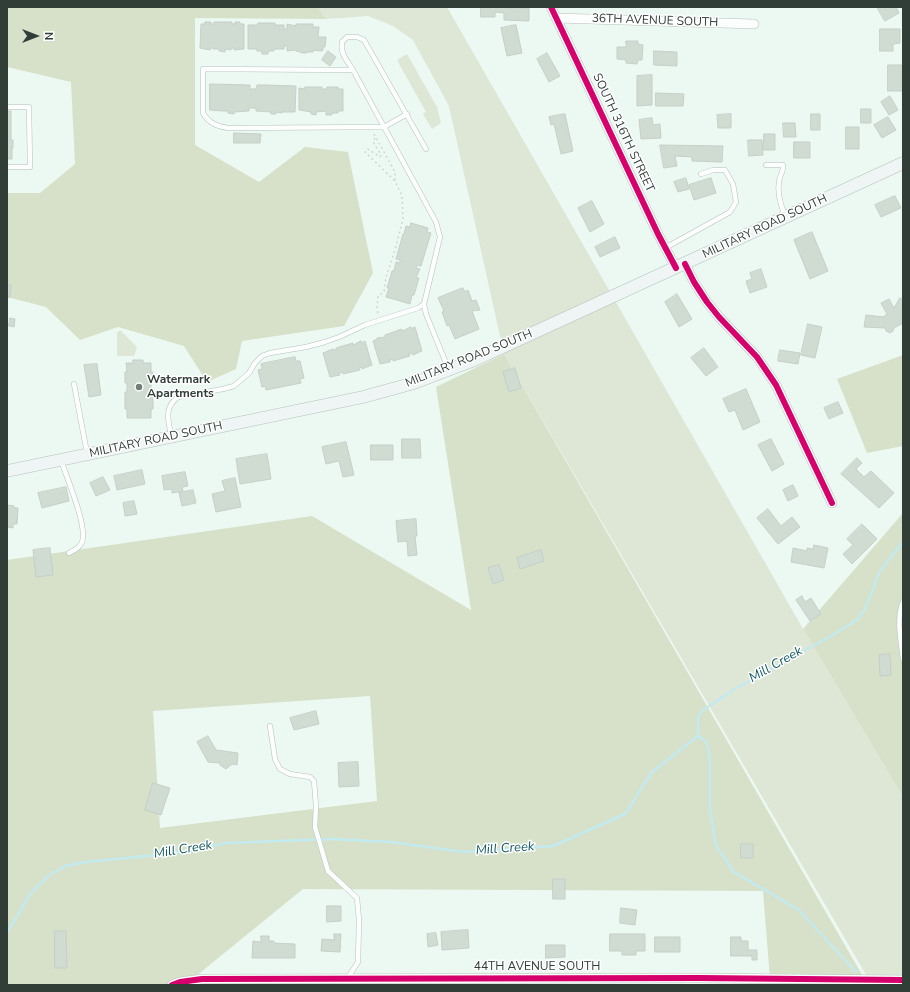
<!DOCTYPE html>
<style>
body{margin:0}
#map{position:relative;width:910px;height:992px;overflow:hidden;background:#ecf8f2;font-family:"Nunito Sans",sans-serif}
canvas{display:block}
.frame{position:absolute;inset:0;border:8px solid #313d37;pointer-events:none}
.north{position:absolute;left:16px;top:16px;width:40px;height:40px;-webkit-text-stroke:3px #fff;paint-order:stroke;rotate:90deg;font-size:11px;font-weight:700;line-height:16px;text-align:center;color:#313d37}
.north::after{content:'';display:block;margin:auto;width:14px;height:18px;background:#313d37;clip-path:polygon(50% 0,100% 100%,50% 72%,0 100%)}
</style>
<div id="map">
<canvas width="910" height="992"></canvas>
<div class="frame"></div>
<div class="north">N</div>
</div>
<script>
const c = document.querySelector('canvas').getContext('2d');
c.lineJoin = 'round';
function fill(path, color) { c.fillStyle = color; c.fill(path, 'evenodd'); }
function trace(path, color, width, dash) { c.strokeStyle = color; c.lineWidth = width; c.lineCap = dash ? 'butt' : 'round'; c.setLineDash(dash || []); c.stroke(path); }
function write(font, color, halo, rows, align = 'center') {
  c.font = font + ' "Nunito Sans",sans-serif'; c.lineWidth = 3; c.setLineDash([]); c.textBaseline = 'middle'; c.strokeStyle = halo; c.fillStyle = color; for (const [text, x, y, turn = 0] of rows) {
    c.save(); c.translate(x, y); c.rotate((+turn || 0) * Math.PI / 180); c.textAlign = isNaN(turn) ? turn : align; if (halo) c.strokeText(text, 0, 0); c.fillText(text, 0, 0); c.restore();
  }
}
fill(new Path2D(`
 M318,7H447L803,629L903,797V985H872L504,354L449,106L413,40L393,26L368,16L326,19Z
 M407,54L437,107L441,123L432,129L423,114L426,112L397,60Z
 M120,330L137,347L134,356H117V333Z`), '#dee6d6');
fill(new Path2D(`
 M7,7H318L326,19L195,18V145L259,182L305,147L348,152L373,273L344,326L242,341L236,369L207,382L184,346L118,327L80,340L46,307L7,297V193H40L75,164L71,82L7,67Z
 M504,354L865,980L770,979L763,891L303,889L185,985H7V560L312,516L471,610L436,387ZM370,696L377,801L160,828L153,711Z
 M903,355V446L867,453L837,379Z
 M903,513V797L803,629Z`), '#d7e1c9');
trace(new Path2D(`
 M698,736L706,741L710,758V811L716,846L734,872L799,910L856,972
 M7,932L13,923L30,894L48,876L65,866L86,862L187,852L226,843L333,839L391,842L464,852L553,846L625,814L652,772L698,736V718L702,711L733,690L838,632L858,619L866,607L880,571L903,542`), '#c3eaef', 2.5);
const building = new Path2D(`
 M481,7L529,8V21L504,20V13L495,12V17H481Z
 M877,7H896L899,13L885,21Z
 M205,22H211V24H214V22H232V24H235V22H240V24H244V49L234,50V48H231V50L225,49V52L219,51V49H213V48H211L210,50L200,48L201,24H205Z
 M258,23H275V25H284V29H287V24L296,26V24H313V27H319L318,37H326L325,47H323V50L321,51L313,50V52H307V53H301V52L296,51V50L287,51V46H284V49H274V51H268V54H262V51H257V49H248V25H258Z
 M516,25L522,53L507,56L501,28Z
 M880,29H900V43L893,44V51H880Z
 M626,41H638V44L643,45L642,60H638L637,64L626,63V60L617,59V47H626Z
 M328,51L336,57L330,66L322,60Z
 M654,51L677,52V66L654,65Z
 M547,53L560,76L549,82L537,59Z
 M888,65H903V91H888Z
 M652,75V105L637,106V76Z
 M210,84L250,85V89H256L257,85H265L296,86L295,112H282V113L276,112V114H271V112L256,111V108H249V111L234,112V114L228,113V111H223L210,110Z
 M305,87H322V89H327V87H338V89H343V111H338V113H332V115H326V111L316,112V115L311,114V112L299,110V88L305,89Z
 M656,93L684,94L683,106H656Z
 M890,96L898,110L889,115L881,102Z
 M861,109H871V123H861Z
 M7,111H11V140H13V148H12V159H7Z
 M565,114L573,151L561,154L554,124L551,125L549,117Z
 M731,114V128H718L717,115Z
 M811,114H820V130H811Z
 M888,117L896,130L882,138L874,125Z
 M652,118L653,125L660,124L661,138L641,139L639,120Z
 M783,123H795L796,137H784Z
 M846,127H859V149H846Z
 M234,133L261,134L260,143H234Z
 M764,134H775V150H764Z
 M748,140H762L763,155L749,156Z
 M794,142H810V158H794Z
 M660,145L723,146L722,162L692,161V157L675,156L677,166L664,168Z
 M686,178L689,189L678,192L674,182Z
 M711,178L716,193L694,200L689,185Z
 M895,196L901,208L881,217L875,205Z
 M592,201L604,224L590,232L578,208Z
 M411,223L428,228L427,232L431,233L421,266L417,265L416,268L420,269L416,278H419L414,295H412L410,304L386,297L389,288H387L392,271H394L396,262L400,263V260L396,259L403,234H404L406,226L410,227Z
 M812,232L828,271L810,279L794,240Z
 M615,237L620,248L600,257L595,247Z
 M761,269L767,287L750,293L746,281L752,279L750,273Z
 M7,285H11L10,297H7Z
 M463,288L465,292L468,290L472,301L476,300L480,310L472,311L479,329L455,339L449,325L447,326L442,312L444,311L438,298Z
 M677,294L692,319L679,327L665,302Z
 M900,298L903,300V323L894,328L893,331L890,333L886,331L885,328L864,327L866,315L883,317L887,314L881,303L889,299L894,308Z
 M10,318L15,319L14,327L9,326Z
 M808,324L822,327L815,358L801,355Z
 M411,327V329L415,327L422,351L413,355L412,353L409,354L410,356L393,361V359L390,360V362L380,364L373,341L377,339V338L385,337V335L402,329V331Z
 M361,341L362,343L365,341L372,365L362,369V367L359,368L360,370L343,374L342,372L339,373L340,375L330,377L323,353L333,349V350H336V348L353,343V345Z
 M704,348L718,367L706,376L691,358Z
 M780,350L800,353L798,364L778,361Z
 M295,357L296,361H300L304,378L300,379L301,383L266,390L265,386L262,387L258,370L262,369L261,364Z
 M133,360H143V363H151V372H153V382H151V391H153V409H151V418H127V409H125V392H127V383H125V372H127L126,363H133Z
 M97,364L101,395L89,397L84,365Z
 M515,368L521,388L509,392L503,372Z
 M746,389L760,422L743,430L735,410L729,412L723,399Z
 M838,402L843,413L829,419L824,408Z
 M402,439H420L421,458H402Z
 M771,439L784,464L772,471L758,445Z
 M346,442L354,475L343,477L339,461L326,464L322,447Z
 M371,445H393V460H371Z
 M267,454L271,479L240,484L236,459Z
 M857,458L862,463L856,469L864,477L871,471L894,493L879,508L841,474Z
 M142,470L145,484L117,490L114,476Z
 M185,472L188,486L182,487L183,491L172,493V489L164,490L162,476Z
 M103,477L110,490L96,496L90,483Z
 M235,478L241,507L216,512L212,494L225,491L222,481Z
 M793,485L798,496L788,501L783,490Z
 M66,487L69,501L42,508L38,493Z
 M193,490L196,503L182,506L179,493Z
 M134,501L137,514L125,516L123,503Z
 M7,505L14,506V508H18L17,524H13V528L7,527Z
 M768,509L781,526L792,517L800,527L778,544L757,518Z
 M416,519L417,536H415L417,555L408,556L407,541L398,542L396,521Z
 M862,524L877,539L852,564L843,554L853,545L847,539Z
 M814,545L828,548L824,568L791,562L793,548L807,551V548L813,549Z
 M50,548L53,575L36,577L33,550Z
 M541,550L544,561L520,569L517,558Z
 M499,565L504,580L493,584L488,568Z
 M802,596L805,602L811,598L821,614L810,621L796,600Z
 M890,654L891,675L880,676L879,655Z
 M316,711L319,724L294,730L290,718Z
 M208,736L216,750L238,753L237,765L232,764L226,769L220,765V763L208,762L197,742Z
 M358,762L359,786L339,787L338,763Z
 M153,783L170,788L161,815L145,810Z
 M741,844H753V858H741Z
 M553,879H565V899H553Z
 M327,906H341V921L327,922Z
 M621,908L637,910L635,925L620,923Z
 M468,930L469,948L442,950L441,932Z
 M55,931H66L67,968H55Z
 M436,933L438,945L428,947L427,934Z
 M334,934H341L340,952L321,951L322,939L334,940Z
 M610,934H645V951H636V955H622V951H610Z
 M261,936H269V941H274V943L295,944V958H252L253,941L261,942Z
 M655,937H680V952H655Z
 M731,937H741V941H748V950H757V960H752V956H731Z
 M546,945H565V957L546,958Z`);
fill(building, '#d0dbd2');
trace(building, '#c6cfc8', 1);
const lane = new Path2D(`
 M353,70C347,60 340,54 342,42L347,37H357L364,40L426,149
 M7,107H29L30,167H7
 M407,114L384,127L228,128C216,126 209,123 203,113V69L353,70L436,222L440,237L424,304L426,314L448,368
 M766,165H783C784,170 780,175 779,181C777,192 781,206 785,216
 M665,248L730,212L736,202L733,184L725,170H713L701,174
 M74,384L87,453
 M171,435C168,419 164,408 178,397L223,389L234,386L249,373L255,363L262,356L270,353L306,347L325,342L339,337L365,325L418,308L424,304
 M61,460C66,476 90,531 81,544C79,548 73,551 69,553
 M903,659C901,643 896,617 903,602
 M270,726L275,759L280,769L290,774L310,777L314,781L316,806L315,827L328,871L357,898L359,920L358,962L347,979`);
const street = new Path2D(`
 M551,7L658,234L676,268
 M557,18L754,24
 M685,264L694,282L707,302L719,317L757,357L776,385L832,503
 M172,985L180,982L202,979L699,978L903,980`);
const secondary = new Path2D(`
 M7,471L363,397L414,383L472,361L903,163`);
trace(lane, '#b6c1bc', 5.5);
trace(street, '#b6c1bc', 10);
trace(secondary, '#b6c1bc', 13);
trace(new Path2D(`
 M374,134L395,172V181L402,196L403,219L395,250L386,277L384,292L378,296L377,307L378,314
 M375,138L373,142L381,155L380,157L368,149L366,150L365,152L395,181`), '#d1d6d3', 1.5, [2, 3]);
trace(lane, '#fcfefd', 4.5);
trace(street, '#fcfefd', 9);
trace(secondary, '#eef5f4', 12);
trace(new Path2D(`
 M551,7L658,234L676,268
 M685,264L694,282L707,302L719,317L757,357L776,385L832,503
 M172,985L180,982L202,979L699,978L903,980`), '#d6006c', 6);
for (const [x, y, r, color] of [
 [139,387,4,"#727e78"]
]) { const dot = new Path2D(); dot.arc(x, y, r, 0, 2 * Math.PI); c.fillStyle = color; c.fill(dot); trace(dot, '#fff', 1.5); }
write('12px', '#313d37', '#fff', [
 ["36TH AVENUE SOUTH",655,21,2],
 ["SOUTH 316TH STREET",623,133,65],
 ["MILITARY ROAD SOUTH",765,227,-25],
 ["MILITARY ROAD SOUTH",469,359,-22],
 ["MILITARY ROAD SOUTH",156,440,-12],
 ["44TH AVENUE SOUTH",537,967]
]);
write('bold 12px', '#313d37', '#fff', [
 ["Watermark",147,380],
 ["Apartments",147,394]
], 'left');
write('italic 13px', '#145964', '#fff', [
 ["Mill Creek",776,665,-30],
 ["Mill Creek",505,849,-4],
 ["Mill Creek",183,850,-9]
]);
</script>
